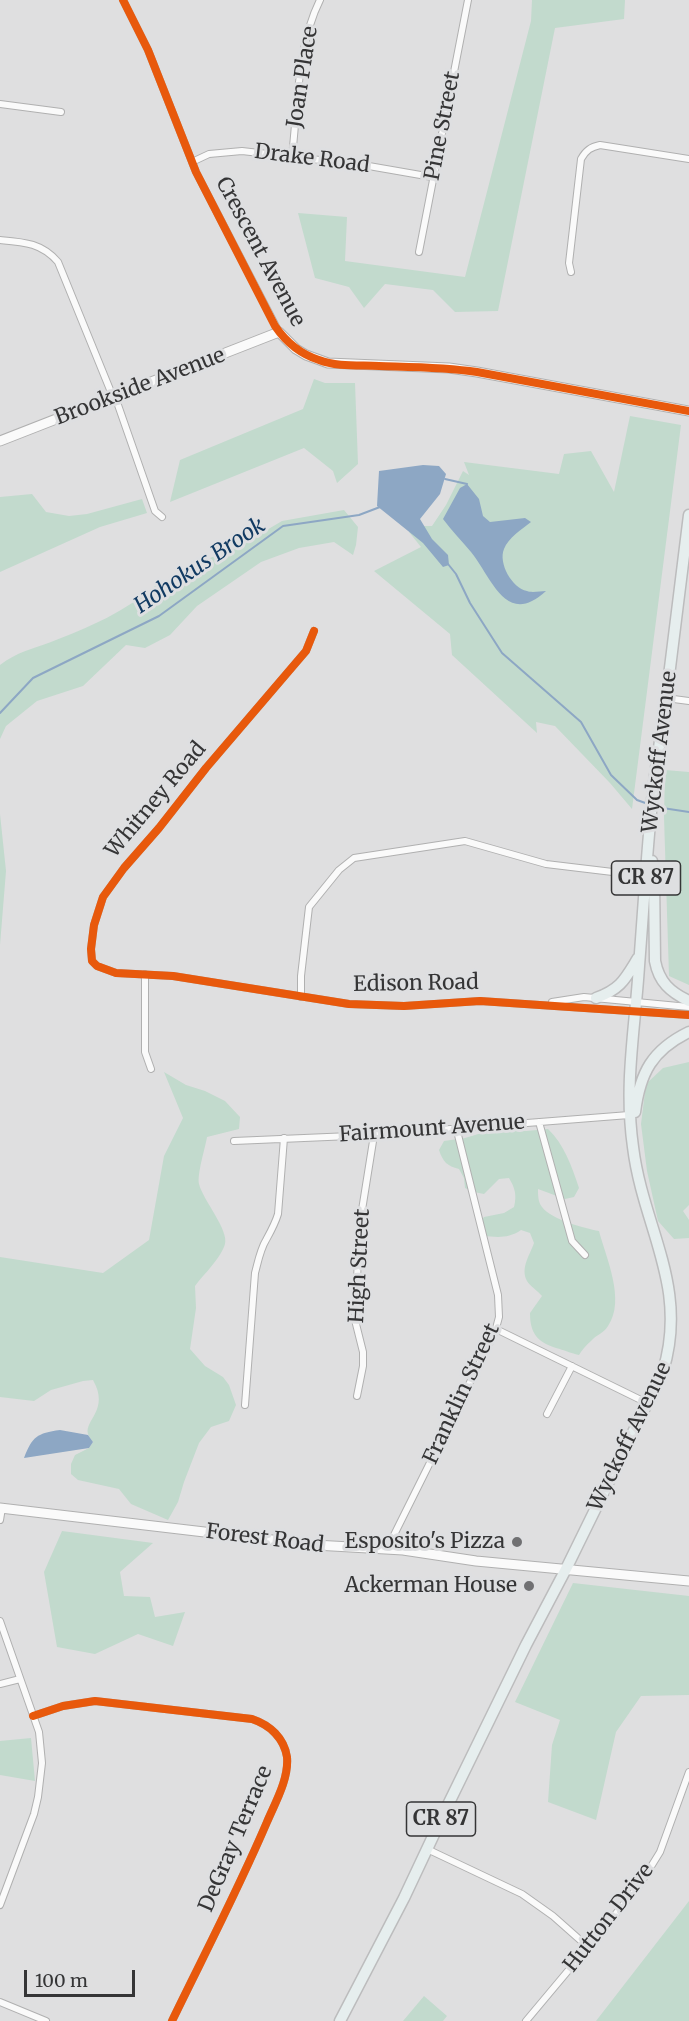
<!DOCTYPE html>
<style>
body{margin:0}
#map{position:relative;width:689px;height:2021px;overflow:hidden;background:#dfdfe0;font-family:Merriweather,serif}
canvas{display:block}
.scale{position:absolute;left:24px;top:1970px;width:111px;height:27px;box-sizing:border-box;border:3px solid #353536;border-top:0;padding-left:8px;font-size:18px;line-height:21px;white-space:nowrap;color:#353536;-webkit-text-stroke:4px #dedfe1;paint-order:stroke}
</style>
<div id="map">
<canvas width="689" height="2021"></canvas>
<div class="scale">100 m</div>
</div>
<script>
const c = document.querySelector('canvas').getContext('2d');
c.lineJoin = 'round';
function fill(path, color) { c.fillStyle = color; c.fill(path, 'evenodd'); }
function trace(path, color, width, dash) { c.strokeStyle = color; c.lineWidth = width; c.lineCap = dash ? 'butt' : 'round'; c.setLineDash(dash || []); c.stroke(path); }
function write(font, color, halo, rows, align = 'center') {
  c.font = font + ' Merriweather,serif'; c.lineWidth = 6; c.setLineDash([]); c.textBaseline = 'middle'; c.strokeStyle = halo; c.fillStyle = color; for (const [text, x, y, turn = 0] of rows) {
    c.save(); c.translate(x, y); c.rotate((+turn || 0) * Math.PI / 180); c.textAlign = isNaN(turn) ? turn : align; if (halo) c.strokeText(text, 0, 0); c.fillText(text, 0, 0); c.restore();
  }
}
fill(new Path2D(`
 M532,0H625L624,19L555,28L498,311L455,312L433,290L385,284L364,308L349,287L315,278L298,213L347,217L345,261L465,277L531,21Z
 M314,379L325,383H355L358,464L337,483L333,471L304,448L170,502L180,460L303,409Z
 M630,416L681,425L632,809L610,783L555,726L536,722L537,733L452,655L450,634L374,571L421,547L409,532L423,526H432L446,505L463,471L469,475L464,462L559,474L564,454L591,451L614,492Z
 M32,494L46,512L69,516L87,514L142,499L147,513L100,527L0,572V497Z
 M344,510L358,527L356,545L353,555L334,542L299,548L261,562L197,606L170,635L145,648L126,645L83,686L37,701L6,726L0,739V665C17,652 32,649 51,642C88,628 127,611 157,584L177,590L203,561L243,544L282,521Z
 M665,770L689,772V985L669,976L664,817Z
 M0,814L6,871L0,945Z
 M689,1062V1205L683,1211L689,1220V1238L674,1239L658,1221L647,1171L641,1124L646,1084L663,1068Z
 M164,1072L186,1085L205,1091L225,1101L240,1117L239,1129L207,1137C205,1149 197,1174 199,1184C203,1200 229,1230 225,1244C221,1258 204,1274 195,1286L196,1308L190,1349L205,1366L223,1377L229,1385L236,1405L229,1421L211,1427L199,1443L184,1482L178,1502L168,1520L131,1504L119,1489L78,1480L71,1474V1464L75,1455L89,1448L93,1442C92,1441 88,1435 88,1434C84,1420 110,1410 93,1380L83,1381L51,1390L34,1401L0,1397V1257L103,1273L149,1240L164,1156L183,1118Z
 M506,1128L526,1131L548,1129C564,1144 572,1167 579,1188L574,1197L565,1199L538,1189C538,1195 538,1202 542,1207C552,1220 584,1228 599,1231C606,1258 626,1300 608,1326C604,1333 596,1335 591,1341C586,1345 582,1350 579,1355C570,1353 564,1350 556,1348C537,1342 530,1333 530,1313L542,1296C538,1291 530,1286 527,1281C520,1268 530,1255 534,1243L530,1233L521,1230C508,1239 497,1237 483,1236L478,1226L484,1217L504,1213L514,1207C517,1195 515,1188 509,1178L499,1179L484,1194L474,1192L465,1188L464,1178L459,1169C447,1166 443,1162 439,1150L444,1141L465,1138L495,1129Z
 M62,1531L153,1543L120,1572L124,1596L150,1597L155,1617L185,1612L173,1646L138,1634L95,1654L57,1647L44,1572Z
 M573,1583L689,1596V1695L641,1696L616,1732L596,1820L548,1802L552,1745L560,1720L515,1702Z
 M31,1738L35,1781L0,1775V1741Z
 M689,1901V2021H596Z
 M424,1996L447,2016L443,2021H403Z`), '#c2dacd');
fill(new Path2D(`
 M423,465L439,466L446,474L440,494L420,519L432,539L448,555L449,565L443,567L423,543L377,506L379,471Z
 M467,484L479,499L483,516L490,522L525,518L531,522C522,529 508,538 504,549C498,563 512,588 527,591C532,593 540,591 546,591C506,628 492,578 471,552C462,541 452,531 443,519L460,488Z
 M60,1430L88,1435L93,1442L89,1448L24,1458C32,1437 37,1433 60,1430Z`), '#8da7c4');
trace(new Path2D(`
 M445,479L467,484
 M448,564L456,574L470,603L502,653L581,722L611,775L637,800L648,804
 M0,713L33,678L159,616L283,526L359,515L380,507
 M656,807L689,812`), '#8da7c4', 2);
const street = new Path2D(`
 M123,0L148,50L196,172L279,332
 M0,104L61,112
 M292,156C298,105 297,46 320,0
 M192,162L209,154L242,151L363,165L432,177
 M0,240C24,242 42,243 58,262L113,397L118,405L155,511L162,517
 M419,252L468,0
 M571,272L569,263L581,159C586,150 591,147 600,145L689,159
 M314,631L306,651L206,768L159,828L124,868L103,897L94,925L91,949L92,961L97,966L116,973L173,976L349,1004L404,1006L480,1001L689,1015
 M666,698L689,701
 M145,974V1052L151,1069
 M301,997V976L309,907L339,870L354,858L465,841L546,864L646,876
 M552,1002L584,997L689,1007
 M539,1122L572,1241L585,1255
 M234,1141L374,1135L629,1115
 M496,1329L647,1403
 M357,1396L363,1366V1352L355,1320L359,1238L362,1210L374,1135
 M245,1405L255,1273C258,1262 260,1250 266,1240C271,1231 275,1224 278,1214L284,1138
 M547,1414L572,1366
 M0,1520L2,1508
 M387,1549L495,1332L499,1317L498,1295L456,1127
 M0,1621L39,1732L42,1763L38,1797L34,1814L0,1905
 M0,1684L20,1679
 M33,1716L63,1706L95,1701L252,1719C270,1725 284,1738 287,1757C289,1779 275,1803 267,1822C238,1890 204,1955 172,2021
 M427,1849L522,1894L553,1916L588,1947
 M0,2002L46,2021
 M526,2021L639,1886L660,1852L689,1772`);
const secondary = new Path2D(`
 M0,441L279,332L296,349L306,355L328,363L449,368L477,372L689,411
 M0,1508L315,1545L403,1550L476,1561L689,1581`);
const primary = new Path2D(`
 M652,861L654,879L655,961C659,982 670,992 689,1001
 M596,998C621,989 625,979 638,958
 M635,1112C640,1073 652,1050 689,1032
 M340,2021L404,1898L444,1813L526,1645L566,1569L663,1371C689,1286 643,1228 633,1147C624,1084 635,1029 639,966C643,915 646,864 651,812C654,775 661,737 666,700C674,638 681,577 689,515`);
trace(street, '#b0b0b0', 8);
trace(secondary, '#b0b0b0', 11);
trace(primary, '#bcbcbd', 13);
trace(street, '#fafafa', 6);
trace(secondary, '#fafafa', 9);
trace(primary, '#e6eeee', 10);
trace(new Path2D(`
 M123,0L148,50L196,172L275,326C286,342 300,354 319,360C337,367 359,365 379,366C412,367 444,367 477,372L689,411
 M314,631L306,651L206,768L159,828L124,868L103,897L94,925L91,949L92,961L97,966L116,973L173,976L349,1004L404,1006L480,1001L689,1015
 M33,1716L63,1706L95,1701L252,1719C270,1725 284,1738 287,1757C289,1779 275,1803 267,1822C238,1890 204,1955 172,2021`), '#e8590c', 8);
for (const [x, y, r, color] of [
 [517,1542,6,"#707072"],
 [529,1586,6,"#707072"]
]) { const dot = new Path2D(); dot.arc(x, y, r, 0, 2 * Math.PI); c.fillStyle = color; c.fill(dot); trace(dot, '#dedfe1', 2); }
for (const [x, y, w] of [
 [646,878,69],
 [441,1819,69]
]) { const box = new Path2D(); box.roundRect(x - w / 2, y - 17, w, 34, 4.5); c.fillStyle = '#dedfe1'; c.fill(box); trace(box, '#353536', 1.5); }
write('bold 20px', '#353536', null, [
 ["CR 87",646,878],
 ["CR 87",441,1819]
]);
write('21px', '#353536', '#dedfe1', [
 ["Joan Place",303,77,-81],
 ["Pine Street",443,126,-79],
 ["Drake Road",312,159,7],
 ["Crescent Avenue",260,252,62],
 ["Brookside Avenue",140,387,-21],
 ["Wyckoff Avenue",660,752,-83],
 ["Whitney Road",156,800,-50],
 ["Edison Road",416,984,-1],
 ["Fairmount Avenue",432,1129,-4],
 ["High Street",360,1266,-87],
 ["Franklin Street",462,1394,-65],
 ["Wyckoff Avenue",630,1437,-64],
 ["Forest Road",265,1539,7],
 ["DeGray Terrace",236,1839,-67],
 ["Hutton Drive",609,1918,-52]
]);
write('21px', '#353536', '#dedfe1', [
 ["Esposito's Pizza",505,1542],
 ["Ackerman House",517,1586]
], 'right');
write('italic 22px', '#113a62', '#dedfe1', [
 ["Hohokus Brook",200,566,-34]
]);
</script>
